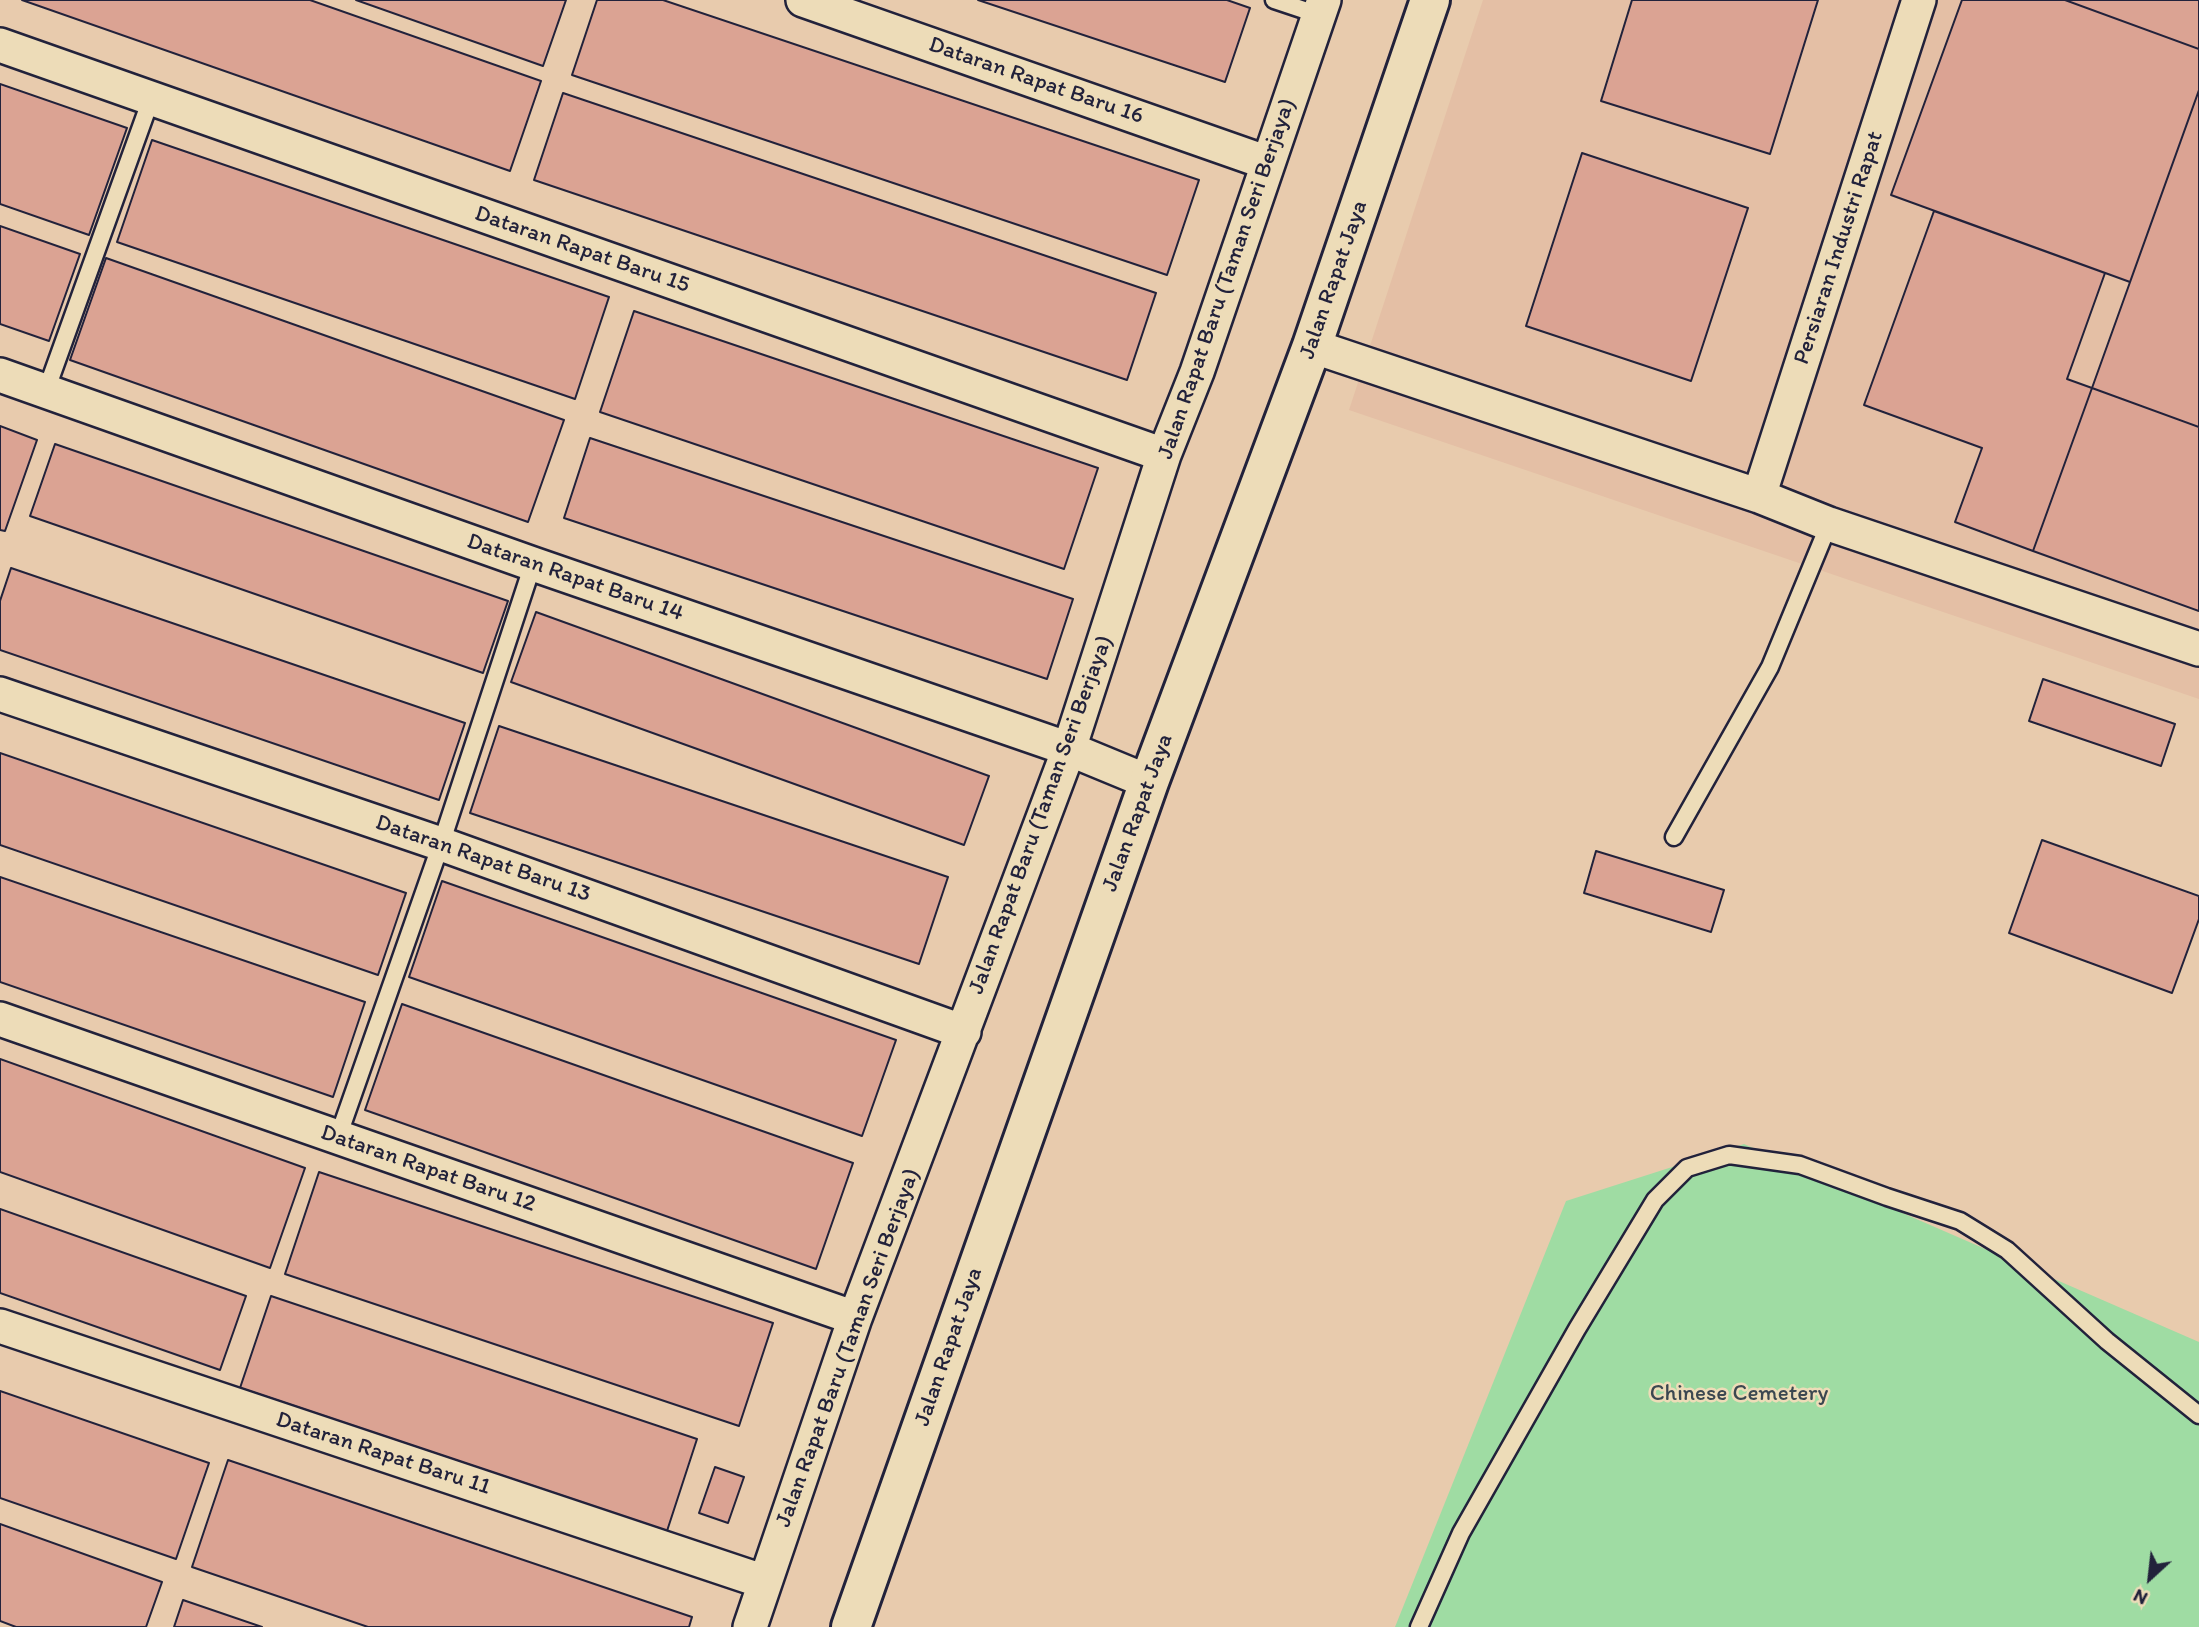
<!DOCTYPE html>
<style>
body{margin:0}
#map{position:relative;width:2199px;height:1627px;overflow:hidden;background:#e8cbad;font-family:Itim,sans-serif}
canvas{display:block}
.north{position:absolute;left:2115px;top:1543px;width:70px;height:70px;-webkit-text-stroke:5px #eddcb8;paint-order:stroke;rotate:207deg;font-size:19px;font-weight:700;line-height:28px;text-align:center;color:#22223b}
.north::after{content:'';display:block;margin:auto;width:24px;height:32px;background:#22223b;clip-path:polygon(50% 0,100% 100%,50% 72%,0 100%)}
</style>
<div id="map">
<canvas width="2199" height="1627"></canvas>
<div class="north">N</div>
</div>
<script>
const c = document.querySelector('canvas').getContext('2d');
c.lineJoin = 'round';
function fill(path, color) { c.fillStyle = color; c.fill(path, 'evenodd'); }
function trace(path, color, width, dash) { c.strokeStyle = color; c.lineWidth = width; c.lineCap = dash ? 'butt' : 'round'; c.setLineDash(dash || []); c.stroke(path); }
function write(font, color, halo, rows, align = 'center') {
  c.font = font + ' Itim,sans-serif'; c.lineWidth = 5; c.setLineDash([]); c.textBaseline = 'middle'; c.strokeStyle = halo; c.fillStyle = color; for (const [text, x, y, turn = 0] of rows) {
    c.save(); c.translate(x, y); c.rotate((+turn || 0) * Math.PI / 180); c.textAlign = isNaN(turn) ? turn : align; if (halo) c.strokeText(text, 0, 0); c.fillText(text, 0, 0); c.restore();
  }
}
fill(new Path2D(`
 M1483,0H2199V699L1349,410Z`), '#e4bfa5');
fill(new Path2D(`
 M1744,1144L2199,1342V1627H1395L1566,1201Z`), '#9fdca3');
const building = new Path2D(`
 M22,0H310L541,81L510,171Z
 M356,0H566L543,66Z
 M597,0H663L1199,180L1167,275L572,75Z
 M978,0H1227L1250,8L1225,82Z
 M1632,0H1818L1770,154L1601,101Z
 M1962,0H2065L2199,49V90L2130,282L1891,195Z
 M2065,0H2199V49Z
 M0,84L127,128L89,235L0,204Z
 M2199,90V427L2092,388Z
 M563,93L1156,293L1127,380L534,180Z
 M152,140L609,297L575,399L117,242Z
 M1582,153L1748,208L1691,381L1526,326Z
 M1934,211L2105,273L2067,379L2092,388L2033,551L1955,522L1982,448L1864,405Z
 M0,226L80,254L49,341L0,324Z
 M106,258L564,420L528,522L70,360Z
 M634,311L1098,468L1064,569L600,412Z
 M2092,388L2199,427V611L2033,551Z
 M0,426L37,440L5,531L0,530Z
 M590,438L1073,599L1047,679L564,518Z
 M55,444L508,601L483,673L30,516Z
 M11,568L465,723L439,800L0,650V601Z
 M536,612L989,776L964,845L511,682Z
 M2043,679L2175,724L2161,766L2029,721Z
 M499,726L948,877L919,964L470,813Z
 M0,753L406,893L378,975L0,845Z
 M2042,840L2199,896V919L2172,993L2009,933Z
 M1596,851L1724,890L1711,932L1584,893Z
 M0,877L365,1002L333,1097L0,982Z
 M442,881L896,1040L862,1136L409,977Z
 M402,1004L853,1163L816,1269L365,1110Z
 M0,1059L305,1168L270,1268L0,1172Z
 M319,1172L773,1323L739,1426L285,1274Z
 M0,1209L246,1296L220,1370L0,1293Z
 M271,1296L697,1439L667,1531L240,1388Z
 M0,1391L209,1463L176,1559L0,1498Z
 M228,1460L692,1617L689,1627H368L192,1567Z
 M715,1467L744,1477L728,1523L699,1513Z
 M0,1524L162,1582L146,1627H16L0,1621Z
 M183,1600L262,1627H174Z`);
fill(building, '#dba393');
trace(building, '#22223b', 2);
const lane = new Path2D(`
 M1274,0L1319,15
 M46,391L151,99
 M1674,837L1770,667L1829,524
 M338,1137L441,844L533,564
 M1419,1627L1461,1533L1577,1329L1655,1200L1687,1168L1729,1155L1800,1165L1887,1197L1960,1221L2007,1250L2107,1341L2199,1415`);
const street = new Path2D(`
 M803,0L1268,163
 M0,45L1164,455
 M1312,346L1759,496L1829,524L2199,649
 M0,375L533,564L1069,749L1149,782
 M1759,496L1919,0
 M0,694L441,844L964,1032
 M0,1019L855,1318
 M0,1326L765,1582
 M750,1627L855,1318L1069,749L1164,455L1197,372L1324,0`);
const secondary = new Path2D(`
 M851,1627L1149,782L1312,346L1430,0`);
trace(lane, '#22223b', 21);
trace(street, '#22223b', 38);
trace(secondary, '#22223b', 44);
trace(lane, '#eddcb8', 16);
trace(street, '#eddcb8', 33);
trace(secondary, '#eddcb8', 38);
write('23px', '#22223b', '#eddcb8', [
 ["Dataran Rapat Baru 16",1036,81,19],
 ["Persiaran Industri Rapat",1839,248,-72],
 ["Dataran Rapat Baru 15",582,250,19],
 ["Jalan Rapat Baru (Taman Seri Berjaya)",1227,279,-71],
 ["Jalan Rapat Jaya",1334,280,-71],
 ["Dataran Rapat Baru 14",575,578,19],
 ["Jalan Rapat Jaya",1138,813,-70],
 ["Jalan Rapat Baru (Taman Seri Berjaya)",1041,815,-70],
 ["Dataran Rapat Baru 13",483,859,19],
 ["Dataran Rapat Baru 12",428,1169,19],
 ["Jalan Rapat Jaya",949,1347,-71],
 ["Jalan Rapat Baru (Taman Seri Berjaya)",848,1348,-70],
 ["Dataran Rapat Baru 11",383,1454,18]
]);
write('23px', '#3b4750', '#eddcb8', [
 ["Chinese Cemetery",1739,1394]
]);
</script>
